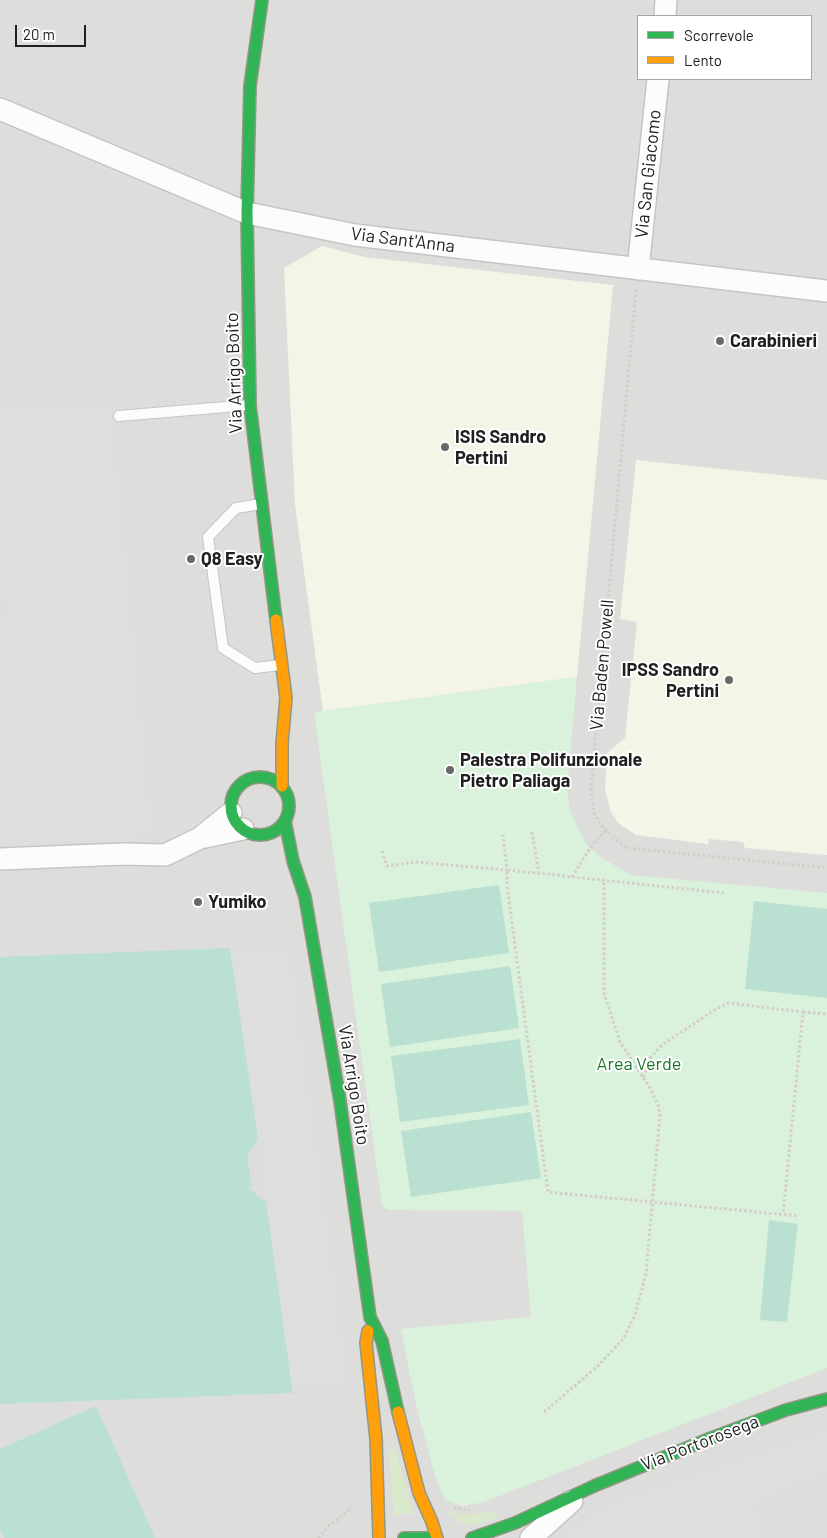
<!DOCTYPE html>
<style>
body{margin:0}
#map{position:relative;width:827px;height:1538px;overflow:hidden;background:#eeedea;font-family:Barlow,sans-serif}
canvas{display:block}
.legend{position:absolute;left:637px;top:15px;width:175px;height:65px;box-sizing:border-box;background:#fff;border:1px solid #a6a6a6;margin:0;padding:6px 9px;list-style:none;font-size:15px;color:#202020}
.legend li{display:flex;align-items:center;gap:10px;height:25px}
.legend b{width:25px;border:1px solid #a6a6a6}
.scale{position:absolute;left:15px;top:25px;width:71px;height:22px;box-sizing:border-box;border:2px solid #202020;border-top:0;padding-left:6px;font-size:15px;line-height:18px;white-space:nowrap;color:#202020;-webkit-text-stroke:4px #fff;paint-order:stroke}
</style>
<div id="map">
<canvas width="827" height="1538"></canvas>
<ul class="legend">
<li><b style="height:6px;background:#30b455"></b>Scorrevole</li>
<li><b style="height:6px;background:#ff9f0a"></b>Lento</li>
</ul>
<div class="scale">20 m</div>
</div>
<script>
const c = document.querySelector('canvas').getContext('2d');
c.lineJoin = 'round';
function fill(path, color) { c.fillStyle = color; c.fill(path, 'evenodd'); }
function trace(path, color, width, dash) { c.strokeStyle = color; c.lineWidth = width; c.lineCap = dash ? 'butt' : 'round'; c.setLineDash(dash || []); c.stroke(path); }
function write(font, color, halo, rows, align = 'center') {
  c.font = font + ' Barlow,sans-serif'; c.lineWidth = 4; c.setLineDash([]); c.textBaseline = 'middle'; c.strokeStyle = halo; c.fillStyle = color; for (const [text, x, y, turn = 0] of rows) {
    c.save(); c.translate(x, y); c.rotate((+turn || 0) * Math.PI / 180); c.textAlign = isNaN(turn) ? turn : align; if (halo) c.strokeText(text, 0, 0); c.fillText(text, 0, 0); c.restore();
  }
}
fill(new Path2D(`
 M0,0H827V1538H0ZM638,16H811V79H638Z`), '#dddddb');
fill(new Path2D(`
 M322,246L364,257L613,285L577,677L323,711L295,505L284,268Z
 M636,460L827,480V855L745,848L743,842L709,839L708,844L636,835L618,823L611,812L605,790L607,753L625,738L637,622L620,619Z`), '#f5f5e7');
fill(new Path2D(`
 M395,1449L414,1514H404L394,1516L389,1452Z
 M445,1510L462,1515L490,1512L496,1513L497,1517C471,1528 467,1530 445,1510Z`), '#dae8cc');
fill(new Path2D(`
 M577,677L567,790L570,812L584,840L590,848L604,859L631,875L827,893V1368L484,1502L462,1506L445,1500C436,1482 431,1461 426,1442C415,1404 408,1367 401,1329L531,1317L522,1211L388,1210L382,1206L314,712Z`), '#daf1dc');
fill(new Path2D(`
 M499,885L509,953L379,972L369,903Z
 M754,901L827,909V998L745,989Z
 M230,948L258,1138L247,1157L252,1187L248,1188L266,1202L293,1393L0,1404V957Z
 M510,966L519,1028L390,1047L381,984Z
 M520,1039L529,1105L400,1122L391,1056Z
 M531,1112L541,1178L411,1197L401,1131Z
 M769,1220L798,1224L787,1322L760,1320Z
 M96,1406L155,1538H4L0,1530V1449Z`), '#bae0d2');
fill(new Path2D(`
 M111,404L153,836L0,848V620L13,606L0,595V410Z
 M0,859H2L3,957H0Z
 M290,952L331,1257L348,1385L292,1388L258,1138L231,954Z
 M827,1430V1472L754,1503L765,1534L764,1538H564L577,1525L606,1505L812,1436Z`), '#dededc');
const lane = new Path2D(`
 M119,416L249,405
 M261,504L236,508L208,537L223,648L255,668L280,665`);
const street = new Path2D(`
 M665,16L666,0
 M0,109L247,213L355,235L827,291
 M638,269L658,79
 M205,837L243,829
 M0,859L123,854L165,855L200,838L231,813
 M531,1538L572,1501`);
const fast = new Path2D(`
 M262,0L250,86L247,213L250,405L276,620
 M231 806a29 29 0 1 1 58 0a29 29 0 1 1-58 0Z
 M285,821L293,861L305,897L340,1101L370,1317L382,1341L398,1412
 M404,1538H433
 M472,1538L515,1523L594,1486L711,1438L786,1410L827,1399`);
const slow = new Path2D(`
 M276,620L286,698L282,743V786
 M368,1331L366,1343L376,1439L379,1538
 M398,1412L419,1493L432,1522L437,1538`);
trace(lane, '#c5c5c4', 12);
trace(street, '#c5c5c4', 24);
trace(fast, '#949783', 14);
trace(slow, '#949783', 14);
trace(new Path2D(`
 M636,290L591,789L594,813L601,825L614,838L627,848L827,868
 M532,832L539,873
 M382,851L387,866L416,862L507,870L503,835
 M572,877L590,848L606,830
 M724,893L507,870V886L548,1192L799,1216
 M803,1012L827,1014
 M643,1077L650,1058L662,1045L716,1009L728,1003L803,1012L783,1214
 M544,1412L599,1365L623,1339L635,1315L646,1274L660,1114L658,1105L650,1088L620,1042L604,993V880
 M454,1508L470,1510
 M318,1538L329,1526L352,1508`), '#d6ccc9', 3, [2.5, 2.5]);
trace(lane, '#fcfcfc', 10);
trace(street, '#fcfcfc', 21);
trace(fast, '#30b455', 11);
trace(slow, '#ff9f0a', 11);
for (const [x, y, r, color] of [
 [720,341,5,"#686867"],
 [445,447,5,"#686867"],
 [191,559,5,"#686867"],
 [729,680,5,"#686867"],
 [450,770,5,"#686867"],
 [198,902,5,"#686867"]
]) { const dot = new Path2D(); dot.arc(x, y, r, 0, 2 * Math.PI); c.fillStyle = color; c.fill(dot); trace(dot, '#fff', 2); }
write('18px', '#202020', '#fff', [
 ["Via San Giacomo",648,174,-84],
 ["Via Sant'Anna",403,240,7],
 ["Via Arrigo Boito",234,373,-92],
 ["Via Baden Powell",602,665,-85],
 ["Via Arrigo Boito",354,1085,81],
 ["Via Portorosega",700,1443,-21]
]);
write('bold 18px', '#202020', '#fff', [
 ["Carabinieri",730,341],
 ["ISIS Sandro",455,437],
 ["Pertini",455,458],
 ["Q8 Easy",201,559],
 ["IPSS Sandro",719,670,"right"],
 ["Pertini",719,691,"right"],
 ["Palestra Polifunzionale",460,760],
 ["Pietro Paliaga",460,781],
 ["Yumiko",208,902]
], 'left');
write('18px', '#187525', '#fff', [
 ["Area Verde",639,1064]
]);
</script>
